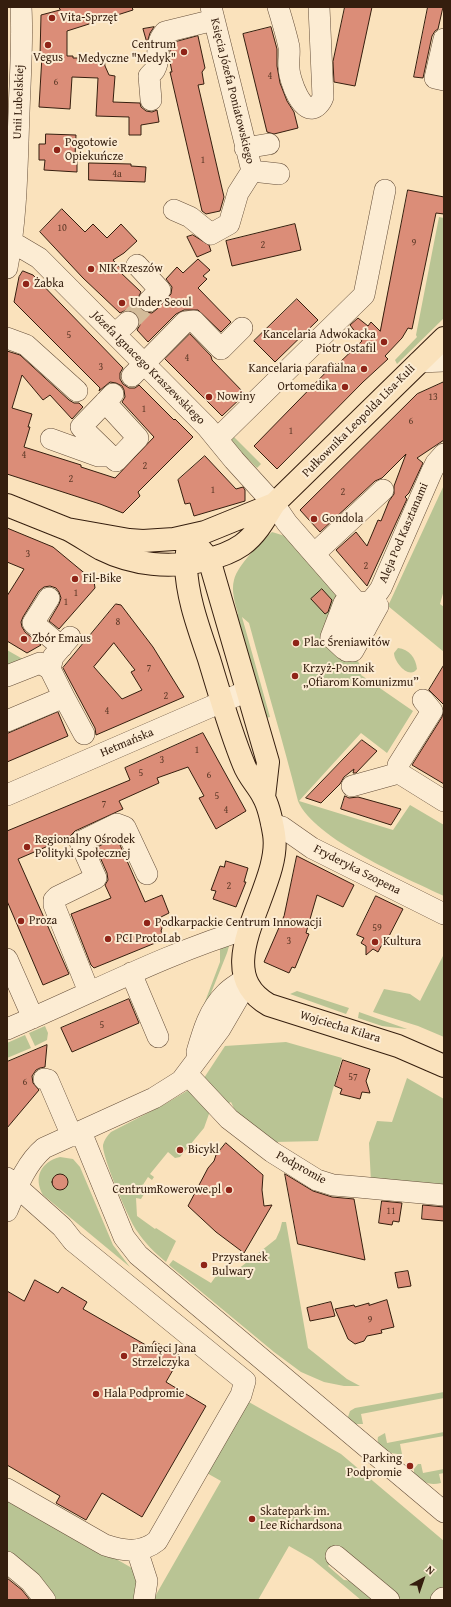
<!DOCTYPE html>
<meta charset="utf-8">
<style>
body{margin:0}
#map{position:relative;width:451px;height:1607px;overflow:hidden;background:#fae2bc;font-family:"Gentium Book Plus",serif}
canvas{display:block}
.frame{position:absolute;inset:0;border:8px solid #351e0e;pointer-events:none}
.north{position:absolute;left:403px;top:1559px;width:40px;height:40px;-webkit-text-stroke:3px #fcecd3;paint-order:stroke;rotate:40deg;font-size:11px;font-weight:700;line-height:16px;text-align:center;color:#351e0e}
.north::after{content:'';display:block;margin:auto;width:14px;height:18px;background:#351e0e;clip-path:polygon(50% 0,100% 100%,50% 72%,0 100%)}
</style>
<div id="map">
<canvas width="451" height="1607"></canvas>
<div class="frame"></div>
<div class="north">N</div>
</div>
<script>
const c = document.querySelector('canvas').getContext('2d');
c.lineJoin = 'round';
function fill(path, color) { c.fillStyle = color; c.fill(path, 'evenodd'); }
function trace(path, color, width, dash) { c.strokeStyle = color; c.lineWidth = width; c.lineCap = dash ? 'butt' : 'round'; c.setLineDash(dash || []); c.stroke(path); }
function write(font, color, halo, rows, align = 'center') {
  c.font = font + ' "Gentium Book Plus",serif'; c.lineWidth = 4; c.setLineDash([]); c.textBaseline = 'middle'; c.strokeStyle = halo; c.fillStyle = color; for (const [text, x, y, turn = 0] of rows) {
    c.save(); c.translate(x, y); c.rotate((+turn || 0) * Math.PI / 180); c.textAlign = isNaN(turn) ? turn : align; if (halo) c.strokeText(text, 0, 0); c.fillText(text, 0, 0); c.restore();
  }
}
fill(new Path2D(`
 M439,217L444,218V318L397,364L395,360L417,337L416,335Z
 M234,437L261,464L257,468L230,441Z
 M444,485V590L440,604L444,607V652L388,606Z
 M272,532L285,536L344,603L353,653L363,670L361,675L413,711L387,753L361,733L299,801L393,830L410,805L444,825V896C406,878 314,839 298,801C283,741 265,682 249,623L242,617L270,717L266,718L237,614H238C235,604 231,590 234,580C238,564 260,544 272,532Z
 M398,648C409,649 416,658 417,669C409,680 394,662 394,653Z
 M7,650L28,662L7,671Z
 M220,942L230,943L227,953L205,1008L203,1007L220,962Z
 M444,954V1037L418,1026L373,1012L384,989L410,994L420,1001Z
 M297,991L349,1008L346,1014L290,994Z
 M359,1012L407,1029H406L382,1026L358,1018Z
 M45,1026L48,1033L47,1040L35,1046L29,1033Z
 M25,1035L31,1048L7,1058V1043Z
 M286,1042L342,1058L318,1141L275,1142L237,1115L231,1102L227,1104L204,1078L225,1046Z
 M407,1078L444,1099V1189L371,1182L369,1143L377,1121L392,1122Z
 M192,1088L210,1111L204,1128L180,1157L175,1158L168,1152L150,1174L154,1177L152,1180L148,1177L139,1191L144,1194L141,1199L136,1198L137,1216L155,1229L156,1228L176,1241L166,1262C155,1253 145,1243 137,1231C129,1220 102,1157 103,1145C104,1140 107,1136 111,1132L165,1104Z
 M60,1157L73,1159L80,1167L113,1245L130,1267L43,1195C33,1177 41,1162 60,1157Z
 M282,1222H286L308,1348L347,1379L360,1386H344L324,1382L301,1372L274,1352L169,1265L173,1260L211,1283L221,1269L226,1272L237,1270L276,1239L280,1230Z
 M444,1392V1398L361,1414L363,1424H354L348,1417L350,1411L355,1408Z
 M247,1401L341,1454L444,1541V1599L395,1600L338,1553L328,1566L344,1580L362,1582L383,1600H361L312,1559L289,1546L258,1600H153L221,1481L205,1472Z
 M444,1432V1436L400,1444L402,1454C392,1455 375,1449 378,1437L385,1433L387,1443Z
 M418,1464H421L423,1473L444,1469V1473L439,1474L441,1483C429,1486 423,1482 414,1475V1469Z
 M7,1496L137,1571L141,1600H52L7,1553Z`), '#b9c494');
const building = new Path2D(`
 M59,7H132L133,10L67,31V56H73V58H99L100,55L101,58H104L105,66L109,75L115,76L113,102L140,103L141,107L146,111L152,112L157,110L159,122L141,125V135H129V117L96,116L98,78L72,77L70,109L39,107L42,56H40L41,15L60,10Z
 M345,7H372L355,86L334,82L333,62Z
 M428,7H443L438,29L435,31L432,36L423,78L414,77Z
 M154,27L150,33L147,43L143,29Z
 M271,27L277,49V66L280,83L287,101L294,112L298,128L274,134L267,132L243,34Z
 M198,36L205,68L202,72L204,84L198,85L224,197L220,211L206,214L202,211L170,72H172L170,62V49L172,43Z
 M46,134L76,135L75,156H77V172L44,170L45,160H39V144H45Z
 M89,163L131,164V166L146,167L145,182L89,180Z
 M408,190L444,197V214L436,213L412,329L408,328L402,338L385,356L388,359L363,382L277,469L254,446L335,363L337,365L362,341L350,325L358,318L368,326L371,322L380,331Z
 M62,209L85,232L93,224L107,238L121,224L137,241L124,253L113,260L122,270L120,272L141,292L138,298L137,304L141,310L146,312L152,313L157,309L171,294L172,287L166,279L177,267L183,273L198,259L210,270L203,276L207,279L198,288L231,322L221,332L198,310H184L176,314L148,342L137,330L140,325V320L137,314L132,311L126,310L120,313L83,278L40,232Z
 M295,224L301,250L232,266L226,241Z
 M193,235L209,245L211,251L197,257L187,237Z
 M23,271L33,275L123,368L120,373V379L123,384L129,388H135L139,385L174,420L175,419L193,437L138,492L140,496L123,513L100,504L7,474V351L20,355L69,400L74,403H79L83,407L72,419L50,395L43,400L22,375L12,408L32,414L28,427H30L24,447L81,465V467L115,478L154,437L122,402L125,397L124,390L122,386L116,383L110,382L99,391L100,388L14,302L19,277Z
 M297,299L318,320L275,362L254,341Z
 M190,334L211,356L212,360L245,394L222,416L165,359Z
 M444,382V440L417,458L423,463L409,493L405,497L407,499L367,586L336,550L356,532L367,546L378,520L381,521L389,501L394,494V486L406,454L382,478L375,481L320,532L300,510L417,394Z
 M205,456L236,489L243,487L245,490V501L194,516L190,503L185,504L178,480Z
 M7,528L53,547L94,581L95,588L59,629L49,621L59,604L61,598L59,592L56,588L50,586L44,587L39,591L23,617L21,622L22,627L25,632L41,645L27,653L7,641V596L24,569L7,562Z
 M322,589L332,600L328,612L325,614L311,599Z
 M116,604L121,605L153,647L184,697L96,735L95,728L63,668ZM114,643L135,670L131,672L142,690L122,699L94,667Z
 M444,665V784L412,765L442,717L444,705L429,690Z
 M58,712L68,736L7,762V734Z
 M203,733L246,811L216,829L199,798L204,796L188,767L157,778L159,783L119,801L123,809L75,831L69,837L18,859L69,974L43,985L7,901V831L130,780L125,768Z
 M362,740L377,751L356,773H353L354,769L344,777L340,784L321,803L306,798Z
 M345,796L349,798L358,797L401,809L391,825L341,809Z
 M117,838L145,902L162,895L169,913L161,917L162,928L161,931L165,939L94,968L91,965L71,914L111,898L105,885L108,880L107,873L96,848Z
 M297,856L354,885L343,907L317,895L306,933L309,934L295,968L292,967L289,973L264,962L284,916Z
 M226,861L248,868L244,882H246L236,907L213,899L216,891L211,890L220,866L224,867Z
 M376,896L403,909L387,940L385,939L378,952L373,949L366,955V946L361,943L364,938L357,935Z
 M129,999L139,1023L72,1052L61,1028Z
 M47,1045L45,1067L40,1068L36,1070L32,1076L33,1083L39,1090L7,1128V1062Z
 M343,1060L370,1069L366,1081L370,1093L362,1092L360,1099L340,1094L342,1089L335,1086Z
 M226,1143L263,1175L262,1190L264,1206L272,1205L244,1253L216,1232L188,1206L208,1168L214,1161L216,1155Z
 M285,1174L313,1191L332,1197L354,1199L365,1260L298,1244Z
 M52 1182a8 8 0 1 1 16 0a8 8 0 1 1-16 0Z
 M382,1201L402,1203L399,1222L393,1221L392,1225L379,1223Z
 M423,1205L444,1207V1221L422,1219Z
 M408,1271L411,1286L398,1288L395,1273Z
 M35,1280L58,1293L62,1287L87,1302L83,1309L151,1348L154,1341L181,1356L166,1382L206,1406L142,1517L102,1493L86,1520L56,1503L60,1496L7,1465V1291L24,1301Z
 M387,1300L394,1327L381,1330L382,1333L367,1336L364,1341L355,1344L348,1339L335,1309L354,1305L355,1307L369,1303V1305Z
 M331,1302L335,1316L310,1321L307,1308Z
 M7,1578L22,1590L30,1600H7Z`);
fill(building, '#db8d78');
trace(building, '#351e0e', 1);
trace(new Path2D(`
 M128,322L149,301`), '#d3bb99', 21, [21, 10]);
const minor = new Path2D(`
 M278,7C282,20 286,33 289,47C290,54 288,61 289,68C289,79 303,120 318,105C320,103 322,100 323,97L319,7
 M444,39L435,78L444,80
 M151,100L149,76C151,74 154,71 155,69C162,57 152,47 165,32L214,20
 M245,148L269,144
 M252,171L279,174
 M174,210L190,217L211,234L229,224L238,193L252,171L211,7
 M12,242L39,258L207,427L234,460L274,504L287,523L356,602L362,611L366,628
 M137,265L160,290L149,301
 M7,268C17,217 17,165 19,113C20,78 23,42 21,7
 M115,334L128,322
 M7,338L26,345L77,391
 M419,362L444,361
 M132,376L185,322L194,321L221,349L242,328
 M105,402L138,438L116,461L81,427L113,394
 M51,439L98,456H110
 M217,439L364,295L385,190
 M314,554L383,490
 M49,598L33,623L62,647
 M347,601L371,603L378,606L353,651L344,649L331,637L344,603Z
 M347,651C349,637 354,621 363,610C370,602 376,596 381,588L432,471L436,463L444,454
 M7,676L40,663L50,669
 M64,697L84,734
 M423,700L432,711L398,765L399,773L444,801
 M7,721L64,697L50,669L53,657L70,637
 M352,786L399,773
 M7,795L247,691
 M272,824L282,827L312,848L444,914
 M7,959L33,1018
 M131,973L158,1037
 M89,992L54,905V900L57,897L96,878L80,842L117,824L125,827L147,874
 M7,1029C88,995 166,953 250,928
 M197,1052C203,1031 209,1010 225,994C230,988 238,984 245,979
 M187,1074L229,1119L272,1152L317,1180L333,1185L358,1187L444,1195
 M44,1079L48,1080L72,1136
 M81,1132L124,1237L138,1255L444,1512
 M7,1178L62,1227L73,1241L245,1381L241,1395L157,1541C141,1554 123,1551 105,1545L7,1489
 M7,1211C16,1190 25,1164 44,1148L154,1098L181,1081L220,1029L241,993L245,979
 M137,1550L147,1581L144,1600
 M336,1556L389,1600
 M7,1562L31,1582L45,1600
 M441,1600L443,1598`);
const major = new Path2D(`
 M7,505L67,529L129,540L143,541L174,539L205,532L274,504
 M67,529C79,535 90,543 101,549C133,565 171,569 205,560C218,557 232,552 242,545C256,535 265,519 274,504L444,338
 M190,536C188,545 186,556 186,566C187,598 199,629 209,659C220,695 230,731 244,765C248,776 258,786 263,796C269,806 272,822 274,834C283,888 204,968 269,1005L398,1046L444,1066
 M199,548L209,559L268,762L264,797`);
trace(minor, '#664f3a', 22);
trace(major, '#351e0e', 24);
trace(minor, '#fcecd3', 21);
trace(major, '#fae2bc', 22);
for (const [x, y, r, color] of [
 [52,18,4,"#8f2418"],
 [48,45,4,"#8f2418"],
 [184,52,4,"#8f2418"],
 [57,150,4,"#8f2418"],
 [91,269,4,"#8f2418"],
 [26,284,4,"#8f2418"],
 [122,303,4,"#8f2418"],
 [384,342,4,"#8f2418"],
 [364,369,4,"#8f2418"],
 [345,387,4,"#8f2418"],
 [209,397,4,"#8f2418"],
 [314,519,4,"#8f2418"],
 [75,579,4,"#8f2418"],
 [24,639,4,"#8f2418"],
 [296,643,4,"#8f2418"],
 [295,676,4,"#8f2418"],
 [27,847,4,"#8f2418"],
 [21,921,4,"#8f2418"],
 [147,923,4,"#8f2418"],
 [108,939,4,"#8f2418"],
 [375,942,4,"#8f2418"],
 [180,1150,4,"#8f2418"],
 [229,1190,4,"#8f2418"],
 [204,1265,4,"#8f2418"],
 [124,1356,4,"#8f2418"],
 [96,1394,4,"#8f2418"],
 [410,1466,4,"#8f2418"],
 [252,1519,4,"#8f2418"]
]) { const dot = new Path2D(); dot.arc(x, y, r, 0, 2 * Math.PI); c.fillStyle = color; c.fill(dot); trace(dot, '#fcecd3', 1.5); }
write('10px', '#5e3a28', null, [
 ["4",270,76],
 ["6",56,82],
 ["1",203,160],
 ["4a",117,174],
 ["10",62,228],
 ["9",414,243],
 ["2",263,245],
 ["5",69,335],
 ["4",187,358],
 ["3",101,367],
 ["13",433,397],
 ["1",144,409],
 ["6",411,421],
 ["1",291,431],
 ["4",24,455],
 ["2",145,466],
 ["2",71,479],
 ["1",213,490],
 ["2",343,492],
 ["3",28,554],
 ["2",366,566],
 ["1",76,593],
 ["1",66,602],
 ["8",118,622],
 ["7",149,668],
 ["2",166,696],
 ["4",107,711],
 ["1",197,750],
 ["3",162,760],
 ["5",141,773],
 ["6",209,775],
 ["5",217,796],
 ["7",104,804],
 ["4",226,810],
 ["2",229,886],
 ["59",377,928],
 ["3",289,941],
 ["5",102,1025],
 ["57",353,1077],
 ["6",25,1082],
 ["11",391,1211],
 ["9",370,1320]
]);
write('12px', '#351e0e', '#fcecd3', [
 ["Vita-Sprzęt",60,18],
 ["Centrum",176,45,"right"],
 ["Medyczne \"Medyk\"",176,59,"right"],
 ["Vegus",48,58,"center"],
 ["Pogotowie",65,143],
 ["Opiekuńcze",65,157],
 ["NIK Rzeszów",99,269],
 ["Żabka",34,284],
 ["Under Seoul",130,303],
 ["Kancelaria Adwokacka",376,335,"right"],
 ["Piotr Ostafil",376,349,"right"],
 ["Kancelaria parafialna",356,369,"right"],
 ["Ortomedika",337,387,"right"],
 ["Nowiny",217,397],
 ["Gondola",322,519],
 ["Fil-Bike",83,579],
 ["Zbór Emaus",32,639],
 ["Plac Śreniawitów",304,643],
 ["Krzyż-Pomnik",303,669],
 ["„Ofiarom Komunizmu”",303,683],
 ["Regionalny Ośrodek",35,840],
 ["Polityki Społecznej",35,854],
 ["Proza",29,921],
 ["Podkarpackie Centrum Innowacji",155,923],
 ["PCI ProtoLab",116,939],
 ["Kultura",383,942],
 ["Bicykl",188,1150],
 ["CentrumRowerowe.pl",221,1190,"right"],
 ["Przystanek",212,1258],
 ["Bulwary",212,1272],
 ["Pamięci Jana",132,1349],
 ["Strzelczyka",132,1363],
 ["Hala Podpromie",104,1394],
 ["Parking",402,1459,"right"],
 ["Podpromie",402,1473,"right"],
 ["Skatepark im.",260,1512],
 ["Lee Richardsona",260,1526]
], 'left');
write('12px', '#351e0e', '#fcecd3', [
 ["Księcia Józefa Poniatowskiego",232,91,76],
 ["Unii Lubelskiej",19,102,-88],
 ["Józefa Ignacego Kraszewskiego",148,368,45],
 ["Pułkownika Leopolda Lisa-Kuli",359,421,-45],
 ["Aleja Pod Kasztanami",404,533,-67],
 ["Hetmańska",127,743,-23],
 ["Fryderyka Szopena",357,870,27],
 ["Wojciecha Kilara",340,1027,17],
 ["Podpromie",301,1168,29]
]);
</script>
